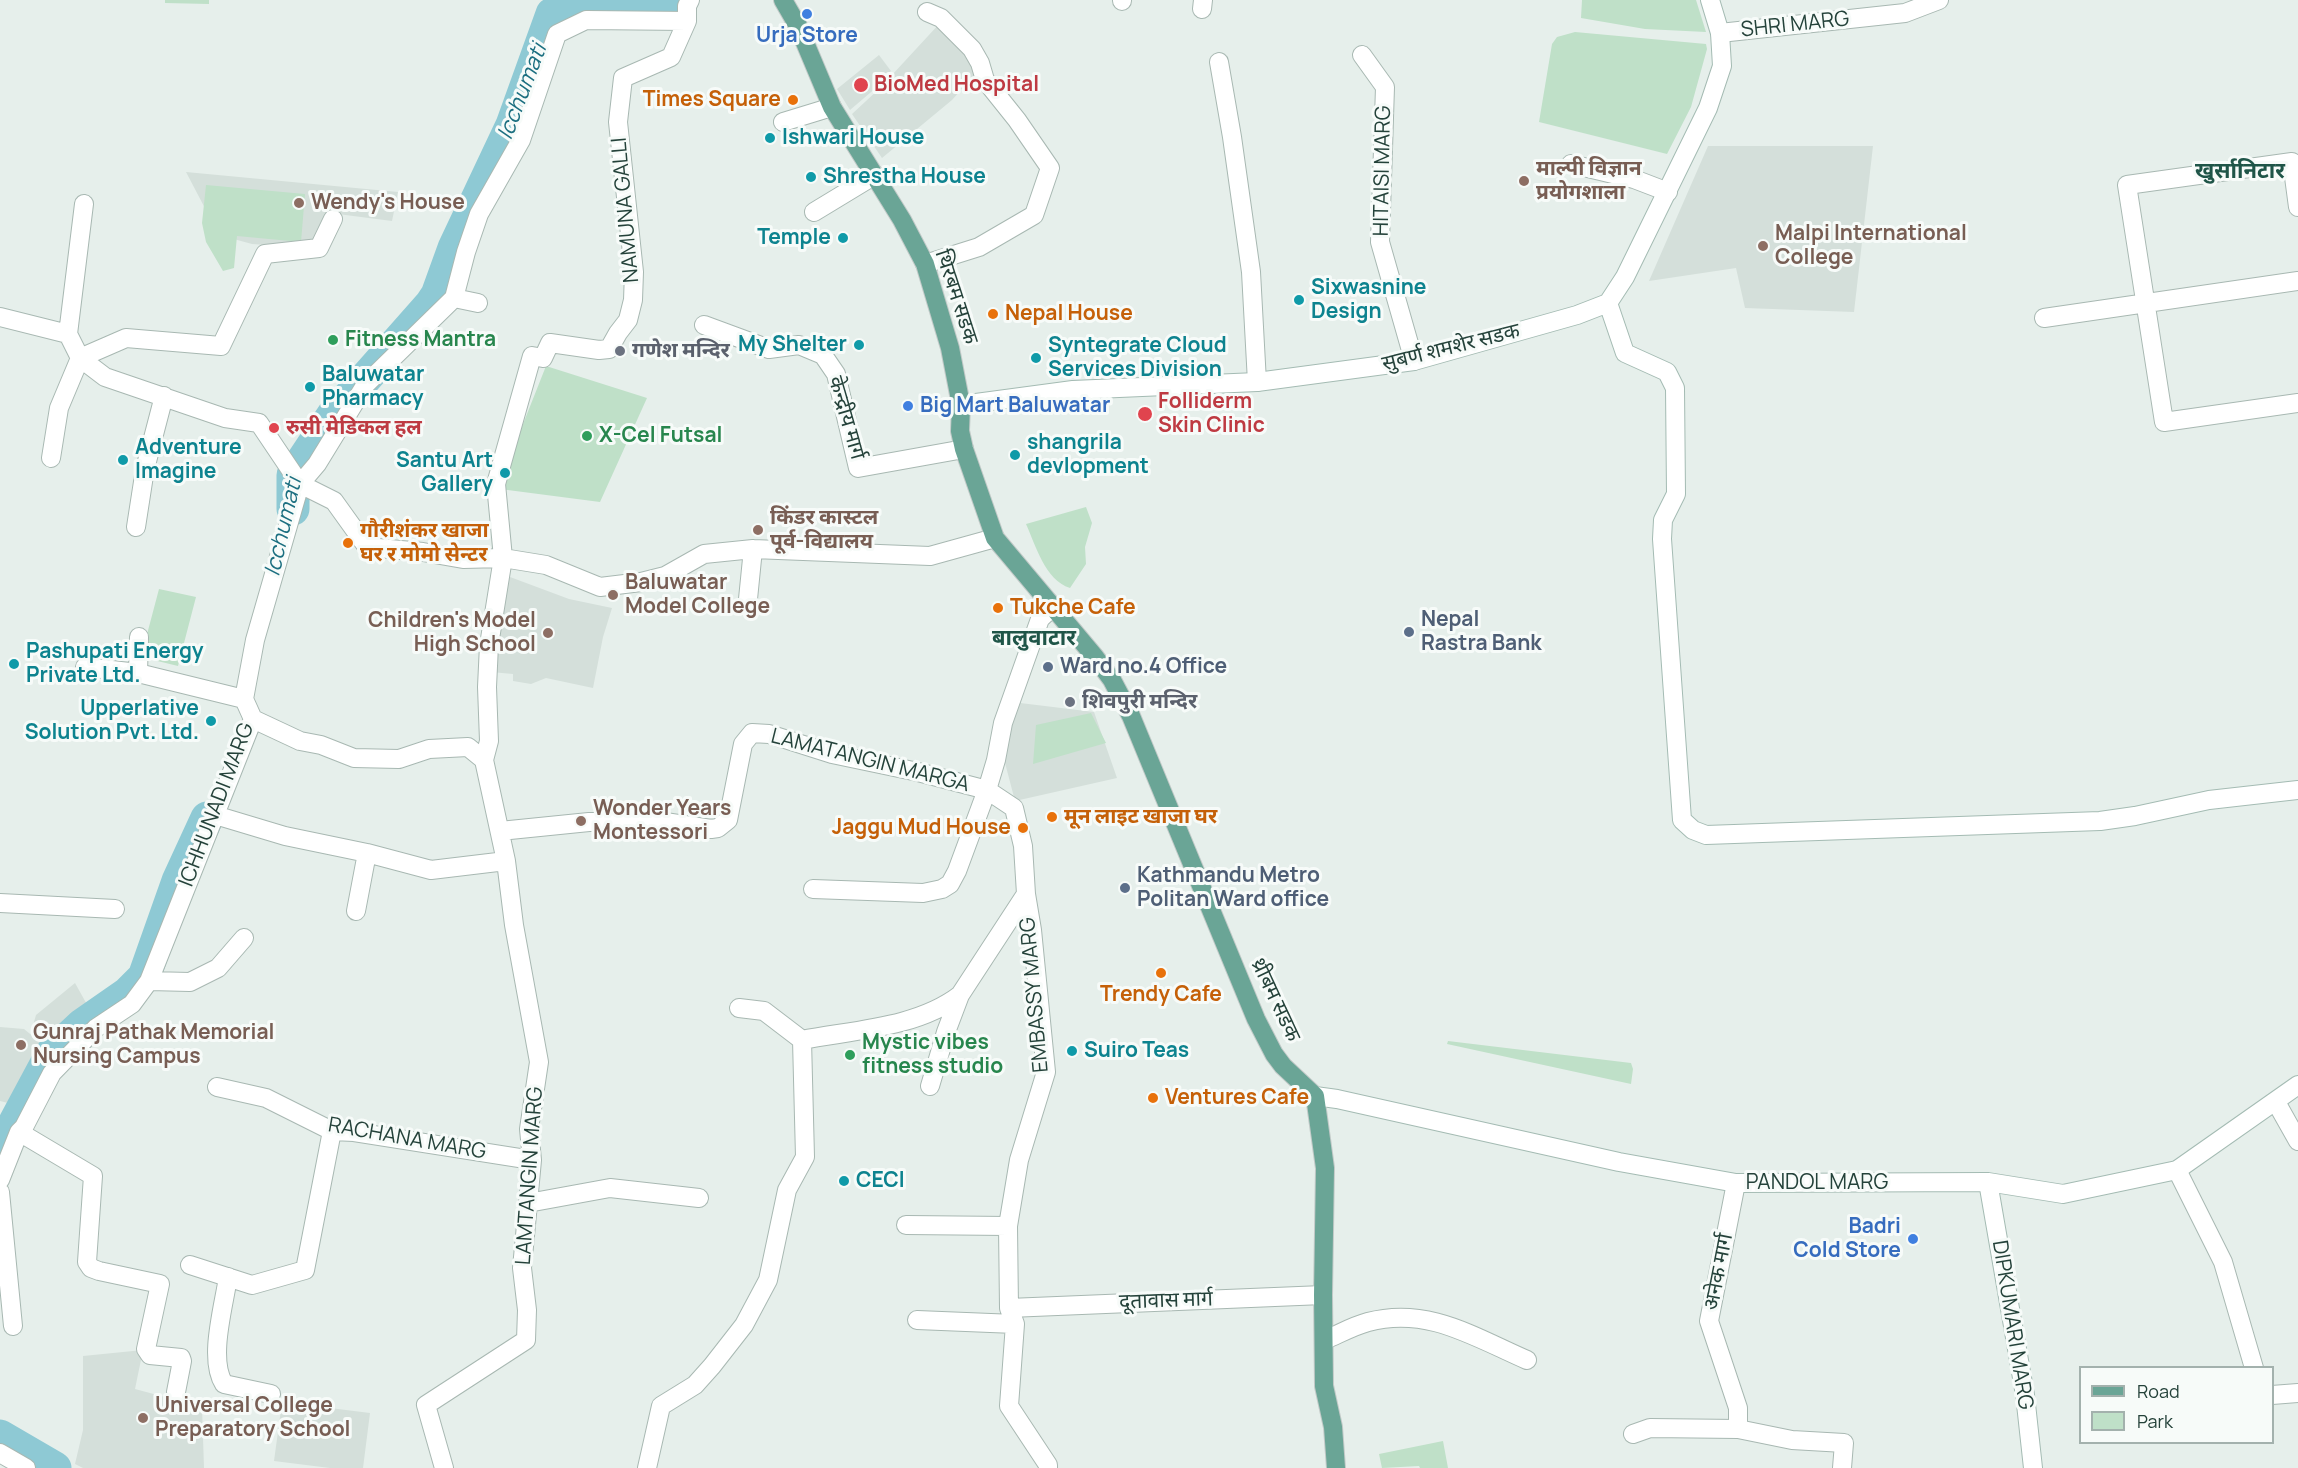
<!DOCTYPE html>
<meta charset="utf-8">
<style>
body{margin:0}
#map{position:relative;width:2298px;height:1468px;overflow:hidden;background:#e6efeb;font-family:Manrope,sans-serif}
canvas{display:block}
.legend{position:absolute;left:2079px;top:1366px;width:195px;height:78px;box-sizing:border-box;background:#f7fbf9;border:2px solid #a3b1ad;margin:0;padding:8px 10px;list-style:none;font-size:18px;color:#24423a}
.legend li{display:flex;align-items:center;gap:12px;height:30px}
.legend b{width:30px;border:2px solid #a3b1ad}
</style>
<div id="map">
<canvas width="2298" height="1468"></canvas>
<ul class="legend">
<li><b style="height:8px;background:#6aa596"></b>Road</li>
<li><b style="height:16px;background:#bfe0c8"></b>Park</li>
</ul>
</div>
<script>
const c = document.querySelector('canvas').getContext('2d');
c.lineJoin = 'round';
function fill(path, color) { c.fillStyle = color; c.fill(path, 'evenodd'); }
function trace(path, color, width, dash) { c.strokeStyle = color; c.lineWidth = width; c.lineCap = dash ? 'butt' : 'round'; c.setLineDash(dash || []); c.stroke(path); }
function write(font, color, halo, rows, align = 'center') {
  c.font = font + ' Manrope,"Noto Sans Devanagari",sans-serif'; c.lineWidth = 6; c.setLineDash([]); c.textBaseline = 'middle'; c.strokeStyle = halo; c.fillStyle = color; for (const [text, x, y, turn = 0] of rows) {
    c.save(); c.translate(x, y); c.rotate((+turn || 0) * Math.PI / 180); c.textAlign = isNaN(turn) ? turn : align; if (halo) c.strokeText(text, 0, 0); c.fillText(text, 0, 0); c.restore();
  }
}
fill(new Path2D(`
 M940,23L978,71L952,100L882,158L852,114L880,88Z
 M879,55L891,71L882,78L884,81L850,110L837,89Z
 M1708,146H1873L1854,312L1745,308L1736,268L1649,281Z
 M186,172L398,192L392,221L330,213L310,248L252,244L219,235Z
 M502,574L569,599L612,608L603,637L593,688L546,678L531,684L513,681V674L491,672Z
 M1012,702L1094,712L1117,778L1015,801L1004,759Z
 M75,983L94,1017L62,1038L43,1056L16,1105L0,1101V1027L24,1029L45,1046L47,1043L32,1029L36,1015Z
 M143,1350L135,1389L202,1407L204,1468H83L75,1464L83,1430V1356Z
 M282,1402L370,1413L363,1468H330L274,1461Z`), '#d4dfda');
fill(new Path2D(`
 M165,0H209V4L165,3Z
 M1582,0H1696L1706,32L1645,29L1581,18Z
 M1575,32L1706,44L1707,49L1691,107L1667,154L1539,122L1552,44L1557,37Z
 M206,185L305,194L301,242L237,236L234,268L223,271L206,242L202,223Z
 M546,366L647,398L600,502L500,489L508,462Z
 M1086,507L1092,523L1085,547L1086,564L1070,588C1045,580 1036,546 1026,524Z
 M159,589L196,597L178,666L141,657Z
 M1091,713L1106,743L1033,764L1036,725Z
 M1448,1041L1631,1063L1633,1069L1631,1084L1447,1044Z
 M1443,1441L1448,1468H1420L1419,1466L1382,1468L1379,1454Z`), '#bfe0c8');
trace(new Path2D(`
 M293,509V475L333,415L431,304L437,295L454,248L512,125L552,14L582,1L662,6L667,0
 M0,1156L15,1122L52,1053L82,1025L128,993L144,977L178,881L207,818
 M0,1436L55,1468`), '#8ec9d4', 33);
const street = new Path2D(`
 M1122,1V0
 M1202,9L1203,0
 M1720,33L1905,13L1939,0
 M1362,55L1385,87L1380,242L1414,361
 M1219,62L1232,137L1251,272L1257,382
 M783,122L832,107
 M1571,164L1634,179L1668,192
 M2298,207L2292,162L2127,185L2164,422L2298,403
 M814,212L875,175
 M925,264L979,247L1034,215L1050,168L1017,120L985,80L980,63L972,49L941,18L927,12
 M454,298L478,303
 M0,317L68,334L80,358L105,377L225,418L259,423L300,484L334,501L367,547L423,552L463,559L503,558L546,565L600,587L641,582L665,576L704,554L753,549L930,556L995,538
 M2044,318L2298,281
 M704,325L769,349L799,345L823,355L836,374L858,468L964,449
 M68,334L84,204
 M51,458L59,408L80,358L126,338L221,346L265,254L319,248L333,219
 M136,527L145,469L164,396
 M748,599L753,549
 M139,637L138,673L244,699
 M85,667L138,673
 M253,719L300,741L321,745L354,758L399,759L429,749L468,747L484,760
 M215,815L285,836L367,853L431,870L506,861
 M500,831L589,822H665L711,829L718,828L728,820L743,744L752,733L769,734L832,754L918,772L987,790L957,871L950,884L942,889L923,893L813,889
 M0,903L115,909
 M356,911L367,853
 M149,981L190,982L218,968L244,938
 M739,1008L764,1011L802,1040
 M930,1086L946,1032L960,995
 M217,1087L266,1098L332,1131L354,1132L532,1160
 M2276,1102L2298,1141
 M19,1132L93,1176L87,1262L91,1268L99,1271L160,1284L146,1349L150,1355L181,1358L182,1361L176,1392
 M2177,1170L2223,1262L2254,1368
 M0,1180L19,1132L24,1127L52,1073L96,1028L132,1004L149,981L253,719L244,699L255,640L300,484L317,464L366,384L454,298L466,252L479,214L521,140L557,34L586,20L687,21V6L690,0
 M1736,1183L1709,1321L1738,1408V1429
 M0,1192L13,1326
 M528,1203L610,1188L699,1198
 M906,1225L1008,1226
 M190,1265L252,1285L305,1270L332,1131
 M228,1277C224,1306 208,1359 224,1384L271,1394
 M1009,1308L1323,1295
 M917,1320L1015,1324
 M1325,1340C1339,1334 1353,1326 1368,1322C1427,1306 1474,1337 1527,1360
 M2272,1395L2298,1393
 M1633,1434L1650,1428L1738,1429L1792,1440L1844,1443L1842,1468
 M0,1453L26,1468
 M444,1468L426,1405L526,1340L527,1310L522,1268L532,1160L529,1129L539,1062L514,925L506,861L484,760L489,741L487,687L489,645L503,558L496,484L532,356L543,358L550,343L599,350L609,349L618,333L628,320L633,300L634,272L618,122L623,78L671,57L687,21
 M647,1468L661,1406L695,1385L712,1366L744,1325L768,1280L787,1190L805,1157L802,1040C853,1030 917,1028 960,995L1026,894
 M1048,1468V1465L1009,1406L1015,1324L1009,1308L1008,1226L1019,1160L1046,1072L1032,930L1026,894L1023,846L1014,808L987,790L996,760L1003,723L1040,619L1054,606`);
const secondary = new Path2D(`
 M1608,303L1625,353L1667,372L1675,388L1676,494L1663,520L1662,539L1682,820L1693,830L1706,835L2100,821L2135,816L2209,800L2298,790
 M961,405L1073,390L1257,382L1414,361L1577,315L1608,303L1625,277L1708,108L1722,66L1720,33L1710,0
 M1315,1096L1337,1099L1619,1162L1736,1183L1988,1182L2063,1194L2177,1170L2298,1085
 M1988,1182L2025,1395L2033,1468`);
const primary = new Path2D(`
 M783,0L798,26L832,107L902,220L925,264L950,348L961,405L960,431L964,449L995,538L1095,657L1112,680L1131,716L1256,1019L1274,1054L1283,1066L1315,1096L1325,1168L1323,1295L1324,1386L1333,1427L1336,1468`);
trace(street, '#a8b8b2', 20);
trace(secondary, '#a4bbb3', 20);
trace(primary, '#c2cac8', 20);
trace(street, '#fff', 18);
trace(secondary, '#fff', 18);
trace(primary, '#6aa596', 18);
for (const [x, y, r, color] of [
 [807,14,6,"#3f7fe0"],
 [861,85,8,"#e0444e"],
 [793,100,6,"#e8710a"],
 [770,138,6,"#0f9aa8"],
 [811,177,6,"#0f9aa8"],
 [1524,181,6,"#8d6e63"],
 [299,203,6,"#8d6e63"],
 [843,238,6,"#0f9aa8"],
 [1763,246,6,"#8d6e63"],
 [1299,300,6,"#0f9aa8"],
 [993,314,6,"#e8710a"],
 [333,340,6,"#2e9e5b"],
 [859,345,6,"#0f9aa8"],
 [620,351,6,"#6b7280"],
 [1036,358,6,"#0f9aa8"],
 [310,387,6,"#0f9aa8"],
 [908,406,6,"#3f7fe0"],
 [1145,414,8,"#e0444e"],
 [274,428,6,"#e0444e"],
 [587,436,6,"#2e9e5b"],
 [1015,455,6,"#0f9aa8"],
 [123,460,6,"#0f9aa8"],
 [505,473,6,"#0f9aa8"],
 [758,530,6,"#8d6e63"],
 [348,543,6,"#e8710a"],
 [613,595,6,"#8d6e63"],
 [998,608,6,"#e8710a"],
 [1409,632,6,"#5c6f8a"],
 [548,633,6,"#8d6e63"],
 [14,664,6,"#0f9aa8"],
 [1048,667,6,"#5c6f8a"],
 [1070,702,6,"#6b7280"],
 [211,721,6,"#0f9aa8"],
 [1052,817,6,"#e8710a"],
 [581,821,6,"#8d6e63"],
 [1023,828,6,"#e8710a"],
 [1125,888,6,"#5c6f8a"],
 [1161,973,6,"#e8710a"],
 [21,1045,6,"#8d6e63"],
 [1072,1051,6,"#0f9aa8"],
 [850,1055,6,"#2e9e5b"],
 [1153,1098,6,"#e8710a"],
 [844,1181,6,"#0f9aa8"],
 [1913,1239,6,"#3f7fe0"],
 [143,1418,6,"#8d6e63"]
]) { const dot = new Path2D(); dot.arc(x, y, r, 0, 2 * Math.PI); c.fillStyle = color; c.fill(dot); trace(dot, '#f7fbf9', 2); }
write('21px', '#24423a', '#f7fbf9', [
 ["SHRI MARG",1795,25,-6],
 ["HITAISI MARG",1383,171,-89],
 ["NAMUNA GALLI",626,210,-95],
 ["थिरबम सडक",956,297,72],
 ["सुबर्ण शमशेर सडक",1451,348,-14],
 ["केन्द्रीय मार्ग",846,418,74],
 ["LAMATANGIN MARGA",870,761,14],
 ["ICHHUNADI MARG",217,805,-69],
 ["EMBASSY MARG",1035,995,-95],
 ["थ्रीबम सडक",1275,1000,65],
 ["RACHANA MARG",407,1139,10],
 ["LAMTANGIN MARG",530,1176,-86],
 ["PANDOL MARG",1817,1183],
 ["अनेक मार्ग",1719,1272,-79],
 ["दूतावास मार्ग",1166,1301,-2],
 ["DIPKUMARI MARG",2012,1325,81]
]);
write('bold 21px', '#366cbe', '#f7fbf9', [
 ["Urja Store",807,36],
 ["Big Mart Baluwatar",920,406,"left"],
 ["Badri",1901,1227,"right"],
 ["Cold Store",1901,1251,"right"]
]);
write('bold 21px', '#be3a42', '#f7fbf9', [
 ["BioMed Hospital",874,85],
 ["Folliderm",1158,402],
 ["Skin Clinic",1158,426],
 ["रुसी मेडिकल हल",286,428]
], 'left');
write('bold 21px', '#c56008', '#f7fbf9', [
 ["Times Square",781,100,"right"],
 ["Nepal House",1005,314],
 ["गौरीशंकर खाजा",360,531],
 ["घर र मोमो सेन्टर",360,555],
 ["Tukche Cafe",1010,608],
 ["मून लाइट खाजा घर",1064,817],
 ["Jaggu Mud House",1011,828,"right"],
 ["Trendy Cafe",1161,995,"center"],
 ["Ventures Cafe",1165,1098]
], 'left');
write('bold 21px', '#0d838f', '#f7fbf9', [
 ["Ishwari House",782,138],
 ["Shrestha House",823,177],
 ["Temple",831,238,"right"],
 ["Sixwasnine",1311,288],
 ["Design",1311,312],
 ["My Shelter",847,345,"right"],
 ["Syntegrate Cloud",1048,346],
 ["Services Division",1048,370],
 ["Baluwatar",322,375],
 ["Pharmacy",322,399],
 ["shangrila",1027,443],
 ["devlopment",1027,467],
 ["Adventure",135,448],
 ["Imagine",135,472],
 ["Santu Art",493,461,"right"],
 ["Gallery",493,485,"right"],
 ["Pashupati Energy",26,652],
 ["Private Ltd.",26,676],
 ["Upperlative",199,709,"right"],
 ["Solution Pvt. Ltd.",199,733,"right"],
 ["Suiro Teas",1084,1051],
 ["CECI",856,1181]
], 'left');
write('bold 21px', '#785e54', '#f7fbf9', [
 ["माल्पी विज्ञान",1536,169],
 ["प्रयोगशाला",1536,193],
 ["Wendy's House",311,203],
 ["Malpi International",1775,234],
 ["College",1775,258],
 ["किंडर कास्टल",770,518],
 ["पूर्व-विद्यालय",770,542],
 ["Baluwatar",625,583],
 ["Model College",625,607],
 ["Children's Model",536,621,"right"],
 ["High School",536,645,"right"],
 ["Wonder Years",593,809],
 ["Montessori",593,833],
 ["Gunraj Pathak Memorial",33,1033],
 ["Nursing Campus",33,1057],
 ["Universal College",155,1406],
 ["Preparatory School",155,1430]
], 'left');
write('bold 21px', '#27864d', '#f7fbf9', [
 ["Fitness Mantra",345,340],
 ["X-Cel Futsal",599,436],
 ["Mystic vibes",862,1043],
 ["fitness studio",862,1067]
], 'left');
write('bold 21px', '#5b616d', '#f7fbf9', [
 ["गणेश मन्दिर",632,351],
 ["शिवपुरी मन्दिर",1082,702]
], 'left');
write('bold 21px', '#4e5e75', '#f7fbf9', [
 ["Nepal",1421,620],
 ["Rastra Bank",1421,644],
 ["Ward no.4 Office",1060,667],
 ["Kathmandu Metro",1137,876],
 ["Politan Ward office",1137,900]
], 'left');
write('italic 22px', '#1c6f80', '#f7fbf9', [
 ["Icchumati",523,92,-69],
 ["Icchumati",284,527,-77]
]);
write('bold 22px', '#1f5548', '#f7fbf9', [
 ["खुर्सानिटार",2240,172],
 ["बालुवाटार",1034,639]
]);
</script>
